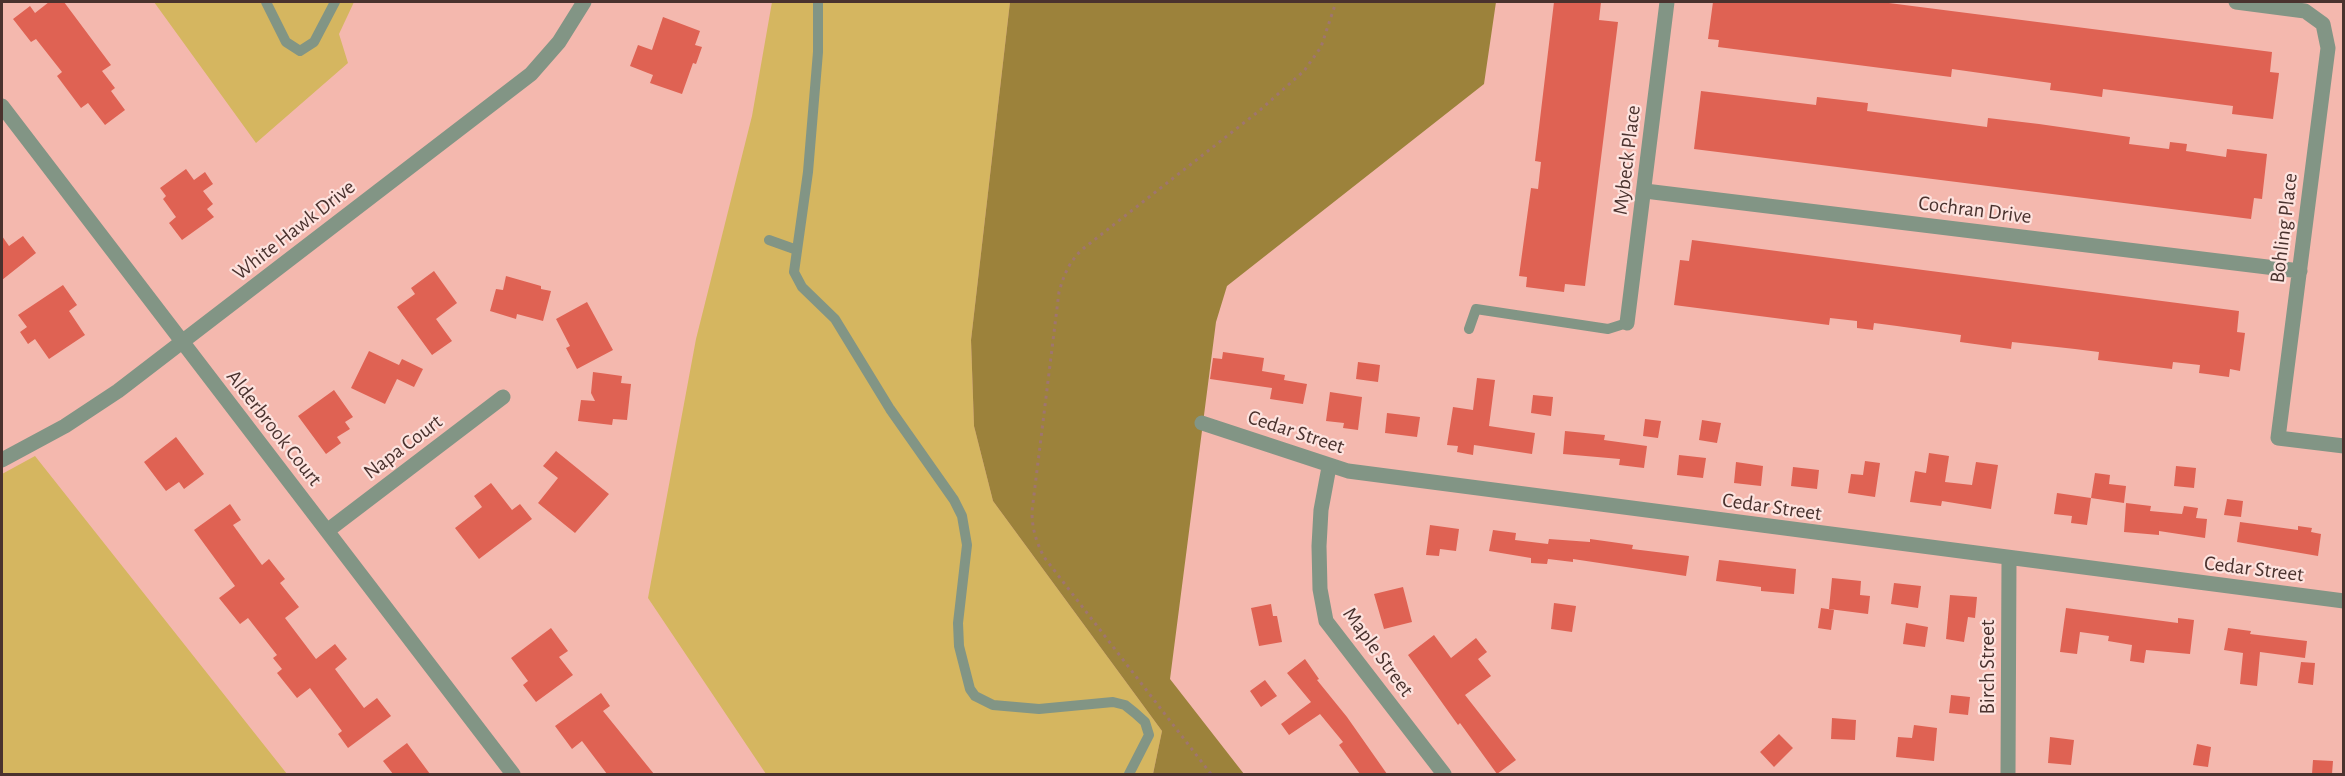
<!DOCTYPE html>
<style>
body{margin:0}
#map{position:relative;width:2345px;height:776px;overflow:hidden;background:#f4b8ae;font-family:"Alegreya Sans",sans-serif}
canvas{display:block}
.frame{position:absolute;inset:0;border:3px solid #4a322e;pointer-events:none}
</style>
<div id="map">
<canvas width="2345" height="776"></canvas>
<div class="frame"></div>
</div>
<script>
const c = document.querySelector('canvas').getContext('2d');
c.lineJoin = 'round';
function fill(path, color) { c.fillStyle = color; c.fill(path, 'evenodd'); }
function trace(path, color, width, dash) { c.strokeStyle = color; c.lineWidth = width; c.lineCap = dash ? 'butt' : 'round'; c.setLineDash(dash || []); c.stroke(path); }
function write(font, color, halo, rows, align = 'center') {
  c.font = font + ' "Alegreya Sans",sans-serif'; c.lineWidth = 4.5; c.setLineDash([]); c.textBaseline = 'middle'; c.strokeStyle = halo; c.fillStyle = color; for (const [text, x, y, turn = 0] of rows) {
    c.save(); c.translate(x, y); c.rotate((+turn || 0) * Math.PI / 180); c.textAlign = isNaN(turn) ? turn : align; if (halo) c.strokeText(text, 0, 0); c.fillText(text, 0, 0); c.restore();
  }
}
fill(new Path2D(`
 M154,2H354L339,34L348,63L256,143Z
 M772,2H1010L971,340L974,426L993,501L1162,731L1153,774H766L648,598L696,339L752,116Z
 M35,456L287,774H2V474Z`), '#d5b660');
fill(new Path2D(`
 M1010,2H1496L1484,84L1227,286L1216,322L1170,679L1244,774H1153L1162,731L993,501L974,426L971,340Z`), '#9c823b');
fill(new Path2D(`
 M49,2H64L111,65L102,71L115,88L111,91L125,110L105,125L88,103L81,108L57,76L62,72L36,39L31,42L13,19L30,6L35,13Z
 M1554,2H1601L1599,20L1618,22L1585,286L1565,284L1564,292L1526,287L1527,277L1519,276L1531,188L1538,189L1541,162L1535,161Z
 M1713,2H1881L2272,52L2270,72L2279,73L2273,119L2232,114L2233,106L2103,89L2102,97L2074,93L2050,90L2051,83L1952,69L1951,77L1718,47L1719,40L1708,39Z
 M663,17L700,31L695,45L702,47L696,64L693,63L682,94L650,83L653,75L630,66L638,45L652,50Z
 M1701,91L1816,105L1817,97L1868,103L1867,111L1987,127L1988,118L2039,124L2130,137L2129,144L2169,149L2170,142L2187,144L2186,151L2226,157L2227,149L2267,154L2262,199L2254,198L2251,219L1694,149Z
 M186,169L194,180L205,172L213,184L203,191L213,204L207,209L214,217L182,240L169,223L176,217L163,199L166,196L160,188Z
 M2,236L9,246L23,236L36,253L2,280Z
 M1692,240L2239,311L2237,332L2245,333L2240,371L2230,369L2229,377L2199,373L2200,365L2173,362L2172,369L2098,360L2099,352L2075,349L2012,342L2011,349L1960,342L1961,335L1897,326L1874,323L1873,330L1857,328V321L1830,318L1829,325L1674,305L1680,260L1689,261Z
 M434,271L457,303L436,319L452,341L432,355L397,307L415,294L411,288Z
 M506,276L541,286V289L551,291L543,321L517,314L516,319L490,311L496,289L503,290Z
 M63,285L77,305L69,311L85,335L49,359L35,339L28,344L20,332L27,327L18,315Z
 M587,302L613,350L577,369L566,348L570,346L556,319Z
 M369,351L399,365L402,359L423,369L414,387L397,379L385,404L351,388Z
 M1223,352L1264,358L1262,371L1285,375L1284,380L1307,384L1303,404L1270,399L1272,388L1210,379L1213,358L1222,359Z
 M1358,362L1380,365L1378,382L1356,379Z
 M593,372L622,376L621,383L631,384L627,420L613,419L612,425L578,421L581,400L595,401L591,393Z
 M1477,378L1495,380L1489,426L1535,433L1532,454L1474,445L1473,455L1457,452L1458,446L1447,445L1453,407L1473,410Z
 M334,390L353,417L345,422L350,429L337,437L341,443L326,454L298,416Z
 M1330,392L1362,397L1358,430L1343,428L1344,423L1326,421Z
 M1533,395L1553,397L1551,416L1531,413Z
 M1387,413L1420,417L1417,437L1385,433Z
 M1645,419L1661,421L1658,438L1643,436Z
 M1702,420L1721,423L1717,443L1699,440Z
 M1565,431L1605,435L1604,440L1647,446L1644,468L1619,465L1620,459L1563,454Z
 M176,437L204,474L184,489L179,482L166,491L144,462Z
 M556,451L609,494L575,533L538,503L558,478L543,466Z
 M1929,453L1949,456L1945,482L1972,485L1976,462L1998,465L1991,509L1942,501L1941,506L1910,502L1915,471L1926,473Z
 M1679,455L1706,458L1703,478L1677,475Z
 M1865,461L1880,463L1875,497L1848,493L1851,474L1863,475Z
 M1736,462L1763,466L1761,486L1734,483Z
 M2176,466L2196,468L2194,488L2174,486Z
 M1793,467L1819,470L1817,489L1791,486Z
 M2095,473L2110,475L2109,484L2126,486L2124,503L2091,498Z
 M491,483L512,510L520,504L532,519L479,559L455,528L482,507L474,496Z
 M2057,493L2091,498L2087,525L2071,523L2072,516L2054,514Z
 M2227,499L2243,501L2241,517L2224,515Z
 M2126,503L2151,506L2150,511L2182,514L2184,506L2198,508L2196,518L2207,519L2205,538L2159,531V535L2124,532Z
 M230,504L241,520L233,525L262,565L269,559L285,579L280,583L299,607L285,618L316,659L335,644L347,659L335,669L364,708L377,698L391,716L348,748L338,734L342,731L310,688L297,698L277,673L282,669L273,658L277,655L248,618L240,624L219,598L235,586L194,530Z
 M2240,522L2298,530V526L2312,528L2311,532L2321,534L2318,556L2237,542Z
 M1430,525L1459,529L1456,551L1440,549L1439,556L1426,555Z
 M1493,530L1516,533L1515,540L1548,544L1549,539L1590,542V539L1633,545L1632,549L1689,556L1686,576L1573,559V562L1548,559L1547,564L1531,563V558L1489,551Z
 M1719,560L1796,569L1794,594L1761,591V587L1716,581Z
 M1832,578L1861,581L1860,595L1870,596L1868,614L1829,609Z
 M1894,583L1921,586L1918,608L1891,604Z
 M1403,587L1412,622L1384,629L1374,594Z
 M1950,595L1977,597L1975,618L1968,617L1964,642L1946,639Z
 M1554,603L1576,606L1572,632L1551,629Z
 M1271,604L1273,616H1277L1282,642L1259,646L1251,608Z
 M1821,608L1834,610L1831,630L1818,628Z
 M2066,608L2178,623V618L2194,620L2190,654L2146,650L2144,663L2130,661L2132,645L2108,641L2109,636L2080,632L2077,654L2060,652Z
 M1906,623L1928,627L1925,647L1903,644Z
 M551,628L568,651L559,657L573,675L536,702L523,685L528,681L511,658Z
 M2228,628L2251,631L2250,634L2307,641L2305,658L2260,652L2257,686L2240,684L2243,653L2224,650Z
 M1434,635L1451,658L1476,638L1487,652L1478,659L1491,676L1465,695L1516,760L1497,774L1460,723L1458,725L1408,655Z
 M1305,659L1319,679L1317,680L1347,717L1387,774H1360L1339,745L1343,742L1320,714L1289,735L1281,724L1311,702L1287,673Z
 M2301,662L2315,663L2313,685L2298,683Z
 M1265,680L1277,696L1261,707L1250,691Z
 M601,693L610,706L603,711L654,774H607L582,741L572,749L555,726Z
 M1951,695L1970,697L1968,715L1949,713Z
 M1832,718L1856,720L1855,740L1831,739Z
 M1914,725L1937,728L1934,761L1896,757L1898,737L1912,738Z
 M1779,734L1793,748L1774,767L1760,752Z
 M2050,737L2074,740L2071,765L2048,763Z
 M407,743L430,774H393L383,761Z
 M2197,744L2211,747L2208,767L2193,765Z
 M2313,760L2333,761L2332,774H2312Z`), '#df6253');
trace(new Path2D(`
 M1211,774L1044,557C1036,541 1032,529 1032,511L1059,292C1064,274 1070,260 1084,248L1259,111L1304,71L1321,47L1336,2`), '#9f756e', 3, [3, 4.5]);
trace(new Path2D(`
 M266,2L286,42L300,51L314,42L335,2
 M818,2V52L808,172L794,272L802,287L835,319L890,409L954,500L962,516L967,545L958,623L959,646L970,689L975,696L993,705L1039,709L1113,702L1125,705L1135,713L1145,722L1149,735L1129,774
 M769,240L797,250
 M1469,329L1476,309L1608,329L1627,323`), '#829585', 10);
trace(new Path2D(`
 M2236,2L2305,11L2323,24L2328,48L2278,438L2344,446
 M2,106L513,774
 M1645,191L2300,271
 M1627,323L1667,2
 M1202,423L1348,471L2344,601
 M2,460L65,426L118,391L531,74L559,42L584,2
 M1329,467L1321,510L1319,546L1320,589L1326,621L1444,774
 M327,531L503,397
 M2008,774L2009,560`), '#829585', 15);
write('21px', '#4a322e', '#fde3df', [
 ["Mybeck Place",1627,160,-83],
 ["Cochran Drive",1975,210,7],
 ["Bohling Place",2284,228,-83],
 ["White Hawk Drive",294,230,-38],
 ["Alderbrook Court",274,428,52],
 ["Cedar Street",1296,432,18],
 ["Napa Court",403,447,-37],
 ["Cedar Street",1772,507,8],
 ["Cedar Street",2254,569,7],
 ["Maple Street",1378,652,54],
 ["Birch Street",1988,667,-90]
]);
</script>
